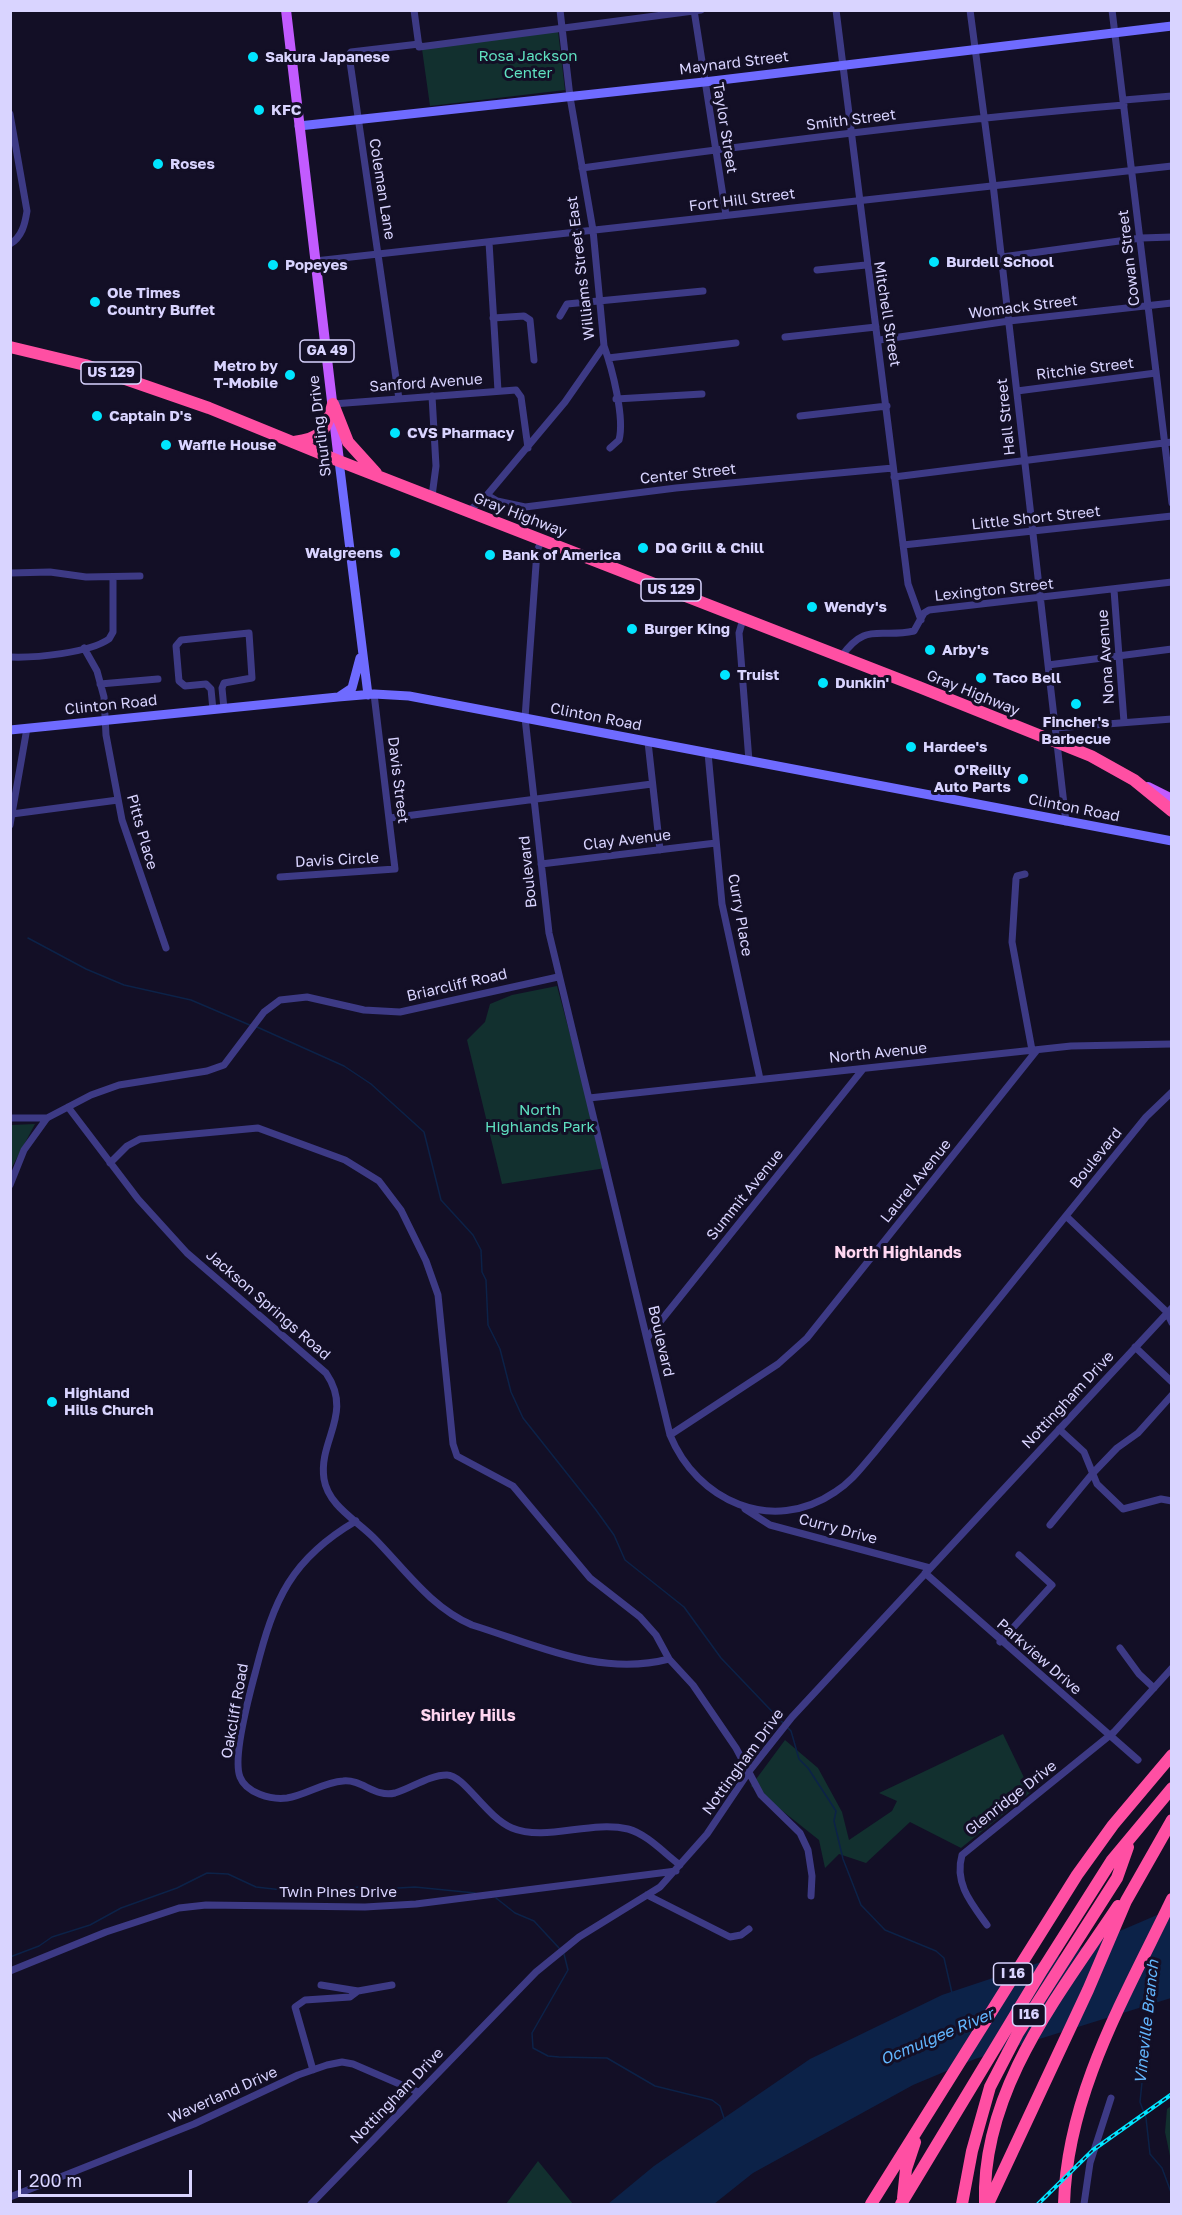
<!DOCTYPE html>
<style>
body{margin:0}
#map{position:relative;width:1182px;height:2215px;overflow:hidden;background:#130f26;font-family:"Golos Text",sans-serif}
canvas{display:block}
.frame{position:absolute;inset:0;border:12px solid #d9d4ff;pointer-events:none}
.scale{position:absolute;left:18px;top:2170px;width:174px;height:27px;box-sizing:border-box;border:3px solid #d9d4ff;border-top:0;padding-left:8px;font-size:18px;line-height:21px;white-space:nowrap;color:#d9d4ff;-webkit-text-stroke:4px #130f26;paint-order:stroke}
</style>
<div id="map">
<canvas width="1182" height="2215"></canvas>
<div class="frame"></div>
<div class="scale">200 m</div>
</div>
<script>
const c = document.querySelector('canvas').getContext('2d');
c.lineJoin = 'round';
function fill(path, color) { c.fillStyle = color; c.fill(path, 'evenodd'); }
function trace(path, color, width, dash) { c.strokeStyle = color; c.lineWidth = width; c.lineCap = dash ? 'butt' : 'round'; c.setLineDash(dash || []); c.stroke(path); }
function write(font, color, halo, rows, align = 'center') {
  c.font = font + ' "Golos Text",sans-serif'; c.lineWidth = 6; c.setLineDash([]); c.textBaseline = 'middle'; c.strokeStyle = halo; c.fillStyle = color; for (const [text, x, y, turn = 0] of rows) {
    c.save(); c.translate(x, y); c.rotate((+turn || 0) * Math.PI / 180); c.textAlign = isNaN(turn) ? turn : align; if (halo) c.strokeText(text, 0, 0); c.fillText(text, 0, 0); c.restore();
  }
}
fill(new Path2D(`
 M558,31L565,90L430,106L422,49Z
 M557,986L606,1168L502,1184L467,1040L485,1022L490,1004L512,995Z
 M35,1124L11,1169V1125Z
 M1003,1734L1031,1792L961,1848L910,1822L866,1863L839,1854L825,1868L819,1840L751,1786L785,1740L818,1768L842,1812L849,1840L892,1811L897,1801L879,1793Z
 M1171,2106V2161L1165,2132L1167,2109Z
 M538,2161L573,2204H506Z`), '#12302f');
fill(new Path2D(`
 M1171,1909V1998L975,2059L913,2085L753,2173L714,2204H608L654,2166L810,2059L942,1995L1071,1952Z`), '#0c2248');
trace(new Path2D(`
 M28,938L86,969L124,985L191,1000L252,1026
 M257,1027L344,1066L371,1084L424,1132L441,1200L473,1235L481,1250L482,1272L486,1280L488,1325L500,1349L511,1392L523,1418L596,1510L614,1535L625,1560L684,1607L721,1658L784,1724
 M787,1727L791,1731L799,1759L808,1768L836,1811L834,1821L843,1859L861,1905L885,1930L936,1951L944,1958L952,1993
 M496,1898L515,1913L534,1921L559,1948
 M564,1954L568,1970L532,2033L533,2048L548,2056L559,2057L607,2058L655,2086L712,2100L720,2106L725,2121
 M10,1957L39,1946L52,1937L90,1925L121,1908L177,1888L207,1873L228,1874L256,1887L309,1893L367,1886L382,1889L415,1887L475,1893
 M1150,2004L1140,2102L1146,2118L1150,2154L1162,2168L1172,2195`), '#0c2248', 1.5);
trace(new Path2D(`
 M414,10L419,47L701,10
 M694,10L726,215
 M836,10L908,584L921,620
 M970,10L993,184L1066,822
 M1112,10L1172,503
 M1124,100L1172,96
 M10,114L27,211C25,224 22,237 10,244
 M582,168C762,143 943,120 1124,105
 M489,242L498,391
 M1002,257L1141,238L1172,237
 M315,261L1172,166
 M817,270L866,265
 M560,316L567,304L703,291
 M493,318L524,316L530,320L534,360
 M785,337L876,327
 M879,340L1009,321L1172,303
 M604,346C612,368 625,418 619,440L610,448
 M608,358L736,343
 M1017,391L1156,373
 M432,396L436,466L432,496
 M399,399L349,55L351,52L419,44
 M616,399L702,394
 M333,404L516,390L521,397L528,448
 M800,416L887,406
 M894,477L1172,442
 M487,495L497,501L525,507L676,488L893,468
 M469,511L487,495L565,402L604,346L593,230L570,97L560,10
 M542,539L537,551L525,718L549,933L670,1435C697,1501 772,1535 835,1492C851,1482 862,1467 874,1453L1146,1117L1172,1092
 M903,545L1172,516
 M10,573L50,572L86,577L140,576
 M1114,590L1124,722
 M743,619L739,633L749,761
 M84,648L97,671L104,697L106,735L122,820L166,948
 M10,657C35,658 89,653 109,639L113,632V577
 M841,657C866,621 879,639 914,631L924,613L929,610L1172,582
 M1048,665L1172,649
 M100,684L158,679
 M213,710L211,689L206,684L185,686L179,681L176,646L181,640L249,633L252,678L224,683L222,688L224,709
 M1055,728L1172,719
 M648,742L660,850
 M708,753L722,904L760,1079
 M12,814L118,800
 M390,818L652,784
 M10,825L27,728
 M541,864L716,843
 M1025,874L1017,876L1016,879L1012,942L1032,1050
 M280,877L395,869L374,694
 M589,1098L1071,1046L1172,1044
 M68,1107L138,1199L187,1253L326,1373C354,1414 318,1440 324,1479C328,1505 356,1520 373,1537C404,1568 430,1607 472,1625C537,1645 600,1677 669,1659
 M10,1118H47
 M110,1163L127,1146L140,1139L258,1128L345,1160L379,1181L401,1210L426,1261L438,1295L453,1444L457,1456L513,1486L590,1578L640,1617L656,1635L669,1659L693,1685L736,1748L761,1795L800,1833L808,1850L812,1876L811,1896
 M10,1185L24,1150L47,1118L91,1095L119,1085L207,1071L224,1065L264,1012L280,1000L307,997L364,1010L400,1012L558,977
 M1066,1216L1169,1314
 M1167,1313L1172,1323
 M647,1338L863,1069
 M1135,1347L1172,1382
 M1059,1429L1084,1452L1097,1484L1123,1509L1161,1499L1172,1501
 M670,1435L778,1364L807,1338L1037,1050
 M745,1509L770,1525L930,1568
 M356,1521C291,1559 274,1599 256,1670C250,1692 232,1757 240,1777C246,1793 271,1800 287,1798C306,1795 324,1782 343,1781C362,1779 375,1798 395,1793C412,1788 429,1775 447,1775C464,1775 486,1817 512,1828C546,1842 590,1820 628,1829C647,1834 665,1854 680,1865
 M1050,1525L1093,1473L1117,1448L1138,1433L1172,1395
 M925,1573L1138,1760
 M1000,1642L1052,1585L1019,1555
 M1120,1648L1139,1674L1154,1688
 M647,1895L730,1937L741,1935L749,1929
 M987,1925C971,1903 954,1883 962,1855L1114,1732L1172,1668
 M10,1971L106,1932L179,1908L206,1905L365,1907L416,1904L676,1871
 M321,1985L358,1991
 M313,2070L295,2007L305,2000L350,1997L358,1991L392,1985
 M10,2197L194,2124L298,2075L327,2065L342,2062L353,2064L418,2092
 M311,2204L536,1972L579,1937L660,1887L707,1834L750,1770L792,1717L1172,1308
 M1084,2204L1090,2163L1111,2098`), '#3d3a85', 7);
trace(new Path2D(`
 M299,126L704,82L1172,26
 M339,461L368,695
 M340,696L352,688L360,658
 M10,730L338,697L374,694L409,696L1172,841`), '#6f6bff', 9);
trace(new Path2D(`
 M286,10L339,461
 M1148,787L1172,799`), '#c25bff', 10);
trace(new Path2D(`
 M10,347L85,365L209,408L339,461L919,687L1091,756L1134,780L1172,811
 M333,404L348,442L376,473
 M294,442C323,438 326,430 333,404
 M903,2198L906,2169L915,2142
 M871,2204L1077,1875L1113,1825L1172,1755
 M901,2204L1041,1972L1112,1860L1172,1788
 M962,2204L972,2151L990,2087L1018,2033L1117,1878L1128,1847
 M985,2204C981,2091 1058,1996 1118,1906
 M988,2204L1088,1990L1126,1901L1172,1820
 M1064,2204C1067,2094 1125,1997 1172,1899`), '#ff4fa3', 12);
const rail = new Path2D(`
 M1038,2204L1093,2150L1172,2094`);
trace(rail, '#00e5ff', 4);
trace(rail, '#130f26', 1.5, [4.5]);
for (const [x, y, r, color] of [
 [253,57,6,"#00e5ff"],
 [259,110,6,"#00e5ff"],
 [158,164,6,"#00e5ff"],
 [934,262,6,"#00e5ff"],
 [273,265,6,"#00e5ff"],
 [95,302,6,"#00e5ff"],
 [290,375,6,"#00e5ff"],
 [97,416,6,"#00e5ff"],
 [395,433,6,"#00e5ff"],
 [166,445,6,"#00e5ff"],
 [643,548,6,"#00e5ff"],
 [395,553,6,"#00e5ff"],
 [490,555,6,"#00e5ff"],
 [812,607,6,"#00e5ff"],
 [632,629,6,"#00e5ff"],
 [930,650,6,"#00e5ff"],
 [725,675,6,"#00e5ff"],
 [981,678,6,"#00e5ff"],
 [823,683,6,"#00e5ff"],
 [1076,704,6,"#00e5ff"],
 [911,747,6,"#00e5ff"],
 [1023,779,6,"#00e5ff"],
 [52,1402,6,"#00e5ff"]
]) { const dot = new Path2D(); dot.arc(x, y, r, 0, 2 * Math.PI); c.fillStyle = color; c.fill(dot); trace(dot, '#130f26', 2); }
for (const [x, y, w] of [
 [327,351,54],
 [111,373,60],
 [671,590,60],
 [1013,1974,39],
 [1029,2015,33]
]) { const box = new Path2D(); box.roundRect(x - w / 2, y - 11, w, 22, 4.5); c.fillStyle = '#130f26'; c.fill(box); trace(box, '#d9d4ff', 1.5); }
write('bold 14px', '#d9d4ff', null, [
 ["GA 49",327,351],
 ["US 129",111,373],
 ["US 129",671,590],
 ["I 16",1013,1974],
 ["I16",1029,2015]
]);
write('15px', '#5fe0c0', '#130f26', [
 ["Rosa Jackson",528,56],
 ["Center",528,73],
 ["North",540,1110],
 ["Highlands Park",540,1127]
]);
write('bold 15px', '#d9d4ff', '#130f26', [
 ["Sakura Japanese",265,57],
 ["KFC",271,110],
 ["Roses",170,164],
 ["Burdell School",946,262],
 ["Popeyes",285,265],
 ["Ole Times",107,293],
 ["Country Buffet",107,310],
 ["Metro by",278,366,"right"],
 ["T-Mobile",278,383,"right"],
 ["Captain D's",109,416],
 ["CVS Pharmacy",407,433],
 ["Waffle House",178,445],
 ["DQ Grill & Chill",655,548],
 ["Walgreens",383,553,"right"],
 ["Bank of America",502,555],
 ["Wendy's",824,607],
 ["Burger King",644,629],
 ["Arby's",942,650],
 ["Truist",737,675],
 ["Taco Bell",993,678],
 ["Dunkin'",835,683],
 ["Fincher's",1076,722,"center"],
 ["Barbecue",1076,739,"center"],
 ["Hardee's",923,747],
 ["O'Reilly",1011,770,"right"],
 ["Auto Parts",1011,787,"right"],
 ["Highland",64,1393],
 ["Hills Church",64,1410]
], 'left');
write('15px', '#d9d4ff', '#130f26', [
 ["Maynard Street",734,63,-7],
 ["Smith Street",851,120,-7],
 ["Taylor Street",725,128,81],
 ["Coleman Lane",382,189,81],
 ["Fort Hill Street",742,200,-7],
 ["Cowan Street",1129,258,-97],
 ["Williams Street East",581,268,-97],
 ["Womack Street",1023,307,-7],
 ["Mitchell Street",887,314,81],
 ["Ritchie Street",1085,369,-7],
 ["Sanford Avenue",426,383,-4],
 ["Hall Street",1006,417,-96],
 ["Shurling Drive",320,426,-97],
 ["Center Street",688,474,-6],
 ["Gray Highway",520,515,21],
 ["Little Short Street",1036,518,-6],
 ["Lexington Street",994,590,-6],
 ["Nona Avenue",1106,657,-94],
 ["Gray Highway",973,693,22],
 ["Clinton Road",111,705,-6],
 ["Clinton Road",596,717,11],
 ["Davis Street",398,780,83],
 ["Clinton Road",1074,808,11],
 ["Pitts Place",142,832,74],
 ["Clay Avenue",627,840,-7],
 ["Davis Circle",337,860,-3],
 ["Boulevard",528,872,-96],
 ["Curry Place",740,915,80],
 ["Briarcliff Road",457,985,-13],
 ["North Avenue",878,1053,-6],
 ["Boulevard",1096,1158,-51],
 ["Laurel Avenue",916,1181,-51],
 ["Summit Avenue",745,1195,-51],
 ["Jackson Springs Road",268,1305,41],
 ["Boulevard",661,1341,77],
 ["Nottingham Drive",1068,1400,-47],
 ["Curry Drive",838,1529,15],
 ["Parkview Drive",1039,1657,41],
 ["Oakcliff Road",235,1711,-80],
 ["Nottingham Drive",743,1762,-54],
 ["Glenridge Drive",1011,1798,-38],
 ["Twin Pines Drive",338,1892],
 ["Waverland Drive",223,2095,-24],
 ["Nottingham Drive",397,2096,-46]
]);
write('bold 16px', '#ffd6f0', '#130f26', [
 ["North Highlands",898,1253],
 ["Shirley Hills",468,1716]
]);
write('italic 16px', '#62b6ff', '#130f26', [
 ["Vineville Branch",1147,2022,-84],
 ["Ocmulgee River",937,2037,-23]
]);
</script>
